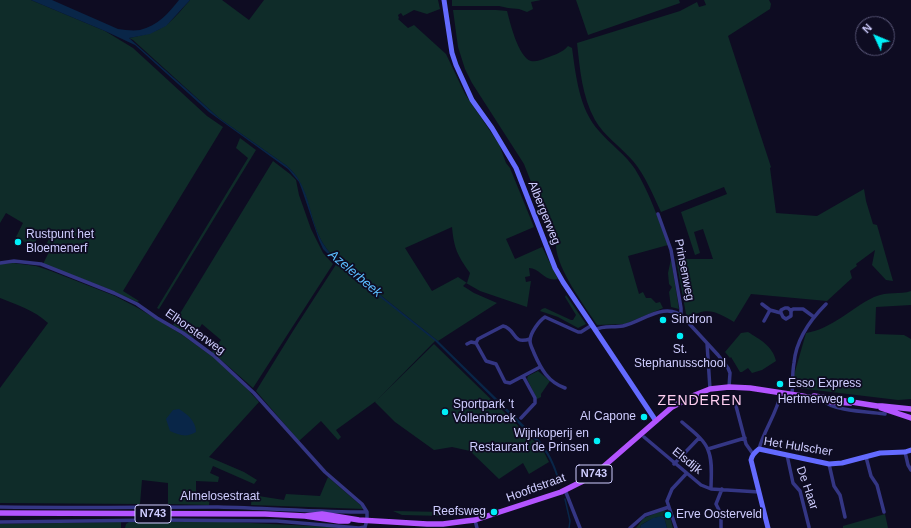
<!DOCTYPE html>
<style>
body{margin:0}
#map{position:relative;width:911px;height:528px;overflow:hidden;background:#0e0c22;font-family:Helvetica,sans-serif}
canvas{display:block}
.north{position:absolute;left:855px;top:16px;width:40px;height:40px;box-sizing:border-box;background:#0e0c22;border:1px solid #5b597a;border-radius:50%;rotate:314deg;font-size:11px;font-weight:700;line-height:16px;text-align:center;color:#cfcdff}
.north::after{content:'';display:block;margin:auto;width:14px;height:18px;background:#00f0f8;clip-path:polygon(50% 0,100% 100%,50% 72%,0 100%)}
</style>
<div id="map">
<canvas width="911" height="528"></canvas>
<div class="north">N</div>
</div>
<script>
const c = document.querySelector('canvas').getContext('2d');
c.lineJoin = 'round';
function fill(path, color) { c.fillStyle = color; c.fill(path, 'evenodd'); }
function trace(path, color, width, dash) { c.strokeStyle = color; c.lineWidth = width; c.lineCap = dash ? 'butt' : 'round'; c.setLineDash(dash || []); c.stroke(path); }
function write(font, color, halo, rows, align = 'center') {
  c.font = font + ' Helvetica,sans-serif'; c.lineWidth = 3.5; c.setLineDash([]); c.textBaseline = 'middle'; c.strokeStyle = halo; c.fillStyle = color; for (const [text, x, y, turn = 0] of rows) {
    c.save(); c.translate(x, y); c.rotate((+turn || 0) * Math.PI / 180); c.textAlign = isNaN(turn) ? turn : align; if (halo) c.strokeText(text, 0, 0); c.fillText(text, 0, 0); c.restore();
  }
}
fill(new Path2D(`
 M0,0H31L105,31L133,48L207,116L223,127L123,291L139,301L137,302L106,288L43,264L50,250L45,247L50,237L40,232L33,247L16,237L23,223L6,213L0,223Z
 M190,0H222L249,20L264,0H438L440,9L427,14L414,10L403,16L401,13L398,15L399,18L398,19L408,28L414,25L446,54L465,94L499,144L506,163L510,168L534,227L506,239L515,259L542,247L558,279C544,282 540,268 529,268L530,276L525,277L526,282L531,281L527,307L480,291L466,283L463,286L474,293L497,303L438,341L335,259C329,252 323,245 319,236C308,212 308,184 287,166L219,118L133,40L129,38C164,31 167,27 190,0ZM452,227C454,248 457,255 470,273L467,283L458,277L432,291L405,248Z
 M452,0H541L531,2L533,9L527,12L519,9L508,8L499,6H452Z
 M576,0H679L680,3L588,35Z
 M704,0H769L771,4L770,9L728,36L771,167L770,168L776,213L817,216L864,189L866,201L873,224L877,225L893,281L886,280L872,265L875,250L856,264L857,266L850,271L852,278L827,301L751,294L734,322C715,311 709,307 688,317L686,314L676,259H713L703,229L694,232L700,253L695,255L681,212L727,194L724,187L661,212C653,195 645,175 633,161C621,147 604,136 595,120C582,96 580,70 577,43L680,11L697,2L699,7L706,5Z
 M453,10H496L507,11C510,22 518,57 531,61C536,62 541,60 546,58C554,55 562,53 568,46L572,48C576,76 579,109 599,131C610,144 626,155 635,169C649,192 659,220 668,245L628,256L639,294L643,292L646,298H651L656,303L660,302L663,308L625,324L597,325C584,305 557,269 556,246L524,164L472,83L465,69L458,47Z
 M240,138L256,150L159,309L157,308L248,158L236,148Z
 M273,161L290,174L296,180L299,195L311,229L323,253L333,264L253,388L212,352L221,340L202,324L193,338L173,325Z
 M671,259L679,309L671,307L669,292L672,287L669,284L668,273Z
 M13,263L36,266L51,271L115,296L138,308L181,334L213,357L242,383L259,402L209,457L244,472L257,480L254,484L213,466L210,473L219,477L218,482L196,481V498L210,497L209,505L168,504V483L142,480L140,504L0,503V388L48,323C34,310 17,305 0,298V264Z
 M337,263L436,340L377,400L434,344L535,442L544,452L549,462L529,474L523,463L499,479L470,451L452,447L434,450L395,422L375,402L376,401L336,430L341,437L338,440L321,421L299,441L256,391L293,331Z
 M911,291V305L876,307L875,334L904,335L911,339V399L898,400L806,389L794,387V375L806,333C832,329 851,308 874,297C888,291 900,295 911,291Z
 M566,295L586,324L578,328L558,317L540,311L542,309L545,308L571,320H573L576,315L565,297Z
 M748,332C759,339 773,346 776,361L762,370L752,373L748,368L742,372H740L731,357L730,358L725,352L741,333Z
 M538,371L550,381L541,394V397L537,399L527,379L528,376Z
 M328,477L365,509L251,505L252,495L284,500L286,494L320,496Z
 M664,510C671,513 671,522 673,528H667L664,517C656,516 648,521 641,525L640,528H636L644,518Z
 M393,511L444,512L445,516L402,515Z
 M885,514L888,528H843V526Z
 M121,522V528H0V524Z
 M129,522H230L353,528H125L126,524Z`), '#0f2c29');
fill(new Path2D(`
 M31,0H52L118,29C125,30 133,31 140,30C157,26 169,13 179,0H190L166,26L150,34L129,38L219,118L287,166C309,185 308,211 319,236C323,245 329,252 335,259L438,341L541,442C552,456 556,468 561,485H559C554,467 548,452 534,439L434,340L337,263L323,249L319,240L302,190L299,182L288,169L209,112L135,45L105,31Z
 M179,409C187,414 196,421 196,432C186,438 179,435 170,431L166,419L173,410Z
 M662,516L664,517L667,528H640L641,525L653,518Z`), '#092648');
trace(new Path2D(`
 M565,499L570,521L569,528`), '#092648', 1.5);
trace(new Path2D(`
 M658,214L671,250L681,308V314
 M0,263L14,261L41,264L114,293L137,304L157,318L183,333L213,355L254,393L325,472L362,504L367,512V520L365,527
 M762,304L770,310
 M781,313V310L785,308H788L791,311L793,309H803L814,317
 M764,321L770,310L781,313L783,317L786,319L791,316V311
 M595,330C603,325 613,328 623,326C642,322 666,300 684,318L718,355L728,368L730,373L729,387
 M530,339C511,345 517,329 503,326L478,339L476,343L486,361L496,364L505,382L510,383L540,367
 M707,343L710,389
 M467,344L471,342L476,343
 M565,388C548,382 541,369 534,353C533,350 530,345 530,341C530,333 539,321 545,317L578,332H581L592,325
 M792,394C793,384 792,373 794,363C796,340 810,320 826,304
 M823,400C831,411 871,412 885,414
 M736,406L746,444L753,454
 M521,418L535,403V398L523,376
 M682,422C691,430 704,439 708,450C713,461 711,477 711,489
 M644,437L701,485L711,489L759,492
 M708,449L745,438
 M759,449C764,430 777,413 781,393
 M905,452L908,465L911,470
 M787,455L793,483L800,491L809,527
 M866,457L871,476L877,485L884,512
 M674,464L699,438
 M829,464L834,486L840,495L845,517
 M565,490L580,528
 M0,507C73,508 146,507 218,507C268,508 317,512 367,512
 M475,520L477,528
 M0,522L159,520L277,521L359,528L365,527
 M630,528L645,515L669,507
 M676,528L667,501L672,489L686,474
 M721,528V514L716,504L722,489`), '#343684', 3.5);
trace(new Path2D(`
 M444,0L452,53L456,65L472,100L492,128L516,168L555,268L563,282L592,325L656,421
 M768,528L751,460C752,455 755,452 759,449L829,464L842,463L880,453L905,452L911,450`), '#646bff', 5);
trace(new Path2D(`
 M814,396L877,406H882L911,409
 M881,408L911,418
 M0,513L265,514L305,516L339,521H348
 M305,516L322,514L359,520L427,524H443L466,521L475,520L561,492L581,482L595,474L672,407L695,395L710,389L729,387L750,388L802,396L832,402L850,403`), '#b354ff', 5.5);
for (const [x, y, r, color] of [
 [18,242,4,"#00f0f8"],
 [663,320,4,"#00f0f8"],
 [680,336,4,"#00f0f8"],
 [780,384,4,"#00f0f8"],
 [851,400,4,"#00f0f8"],
 [445,412,4,"#00f0f8"],
 [644,417,4,"#00f0f8"],
 [597,441,4,"#00f0f8"],
 [494,512,4,"#00f0f8"],
 [668,515,4,"#00f0f8"]
]) { const dot = new Path2D(); dot.arc(x, y, r, 0, 2 * Math.PI); c.fillStyle = color; c.fill(dot); trace(dot, '#0e0c22', 1.5); }
for (const [x, y, w] of [
 [594,474,36],
 [153,514,36]
]) { const box = new Path2D(); box.roundRect(x - w / 2, y - 9, w, 18, 3); c.fillStyle = '#0e0c22'; c.fill(box); trace(box, '#cfcdff', 1); }
write('bold 11px', '#cfcdff', null, [
 ["N743",594,474],
 ["N743",153,514]
]);
write('12px', '#cfcdff', '#0e0c22', [
 ["Albergerweg",544,213,68],
 ["Prinsenweg",684,270,79],
 ["Elhorsterweg",195,332,35],
 ["Het Hulscher",798,447,9],
 ["Elsdijk",687,461,39],
 ["Hoofdstraat",536,488,-20],
 ["De Haar",807,488,71],
 ["Almelosestraat",220,497]
]);
write('12px', '#cfcdff', '#0e0c22', [
 ["Rustpunt het",26,235],
 ["Bloemenerf",26,249],
 ["Sindron",671,320],
 ["St.",680,350,"center"],
 ["Stephanusschool",680,364,"center"],
 ["Esso Express",788,384],
 ["Hertmerweg",843,400,"right"],
 ["Sportpark 't",453,405],
 ["Vollenbroek",453,419],
 ["Al Capone",636,417,"right"],
 ["Wijnkoperij en",589,434,"right"],
 ["Restaurant de Prinsen",589,448,"right"],
 ["Reefsweg",486,512,"right"],
 ["Erve Oosterveld",676,515]
], 'left');
write('italic 13px', '#5bbeff', '#0e0c22', [
 ["Azelerbeek",355,274,40]
]);
c.letterSpacing = '1px';
write('14px', '#ffcff1', '#0e0c22', [
 ["ZENDEREN",700,401]
]);
c.letterSpacing = '0px';
</script>
